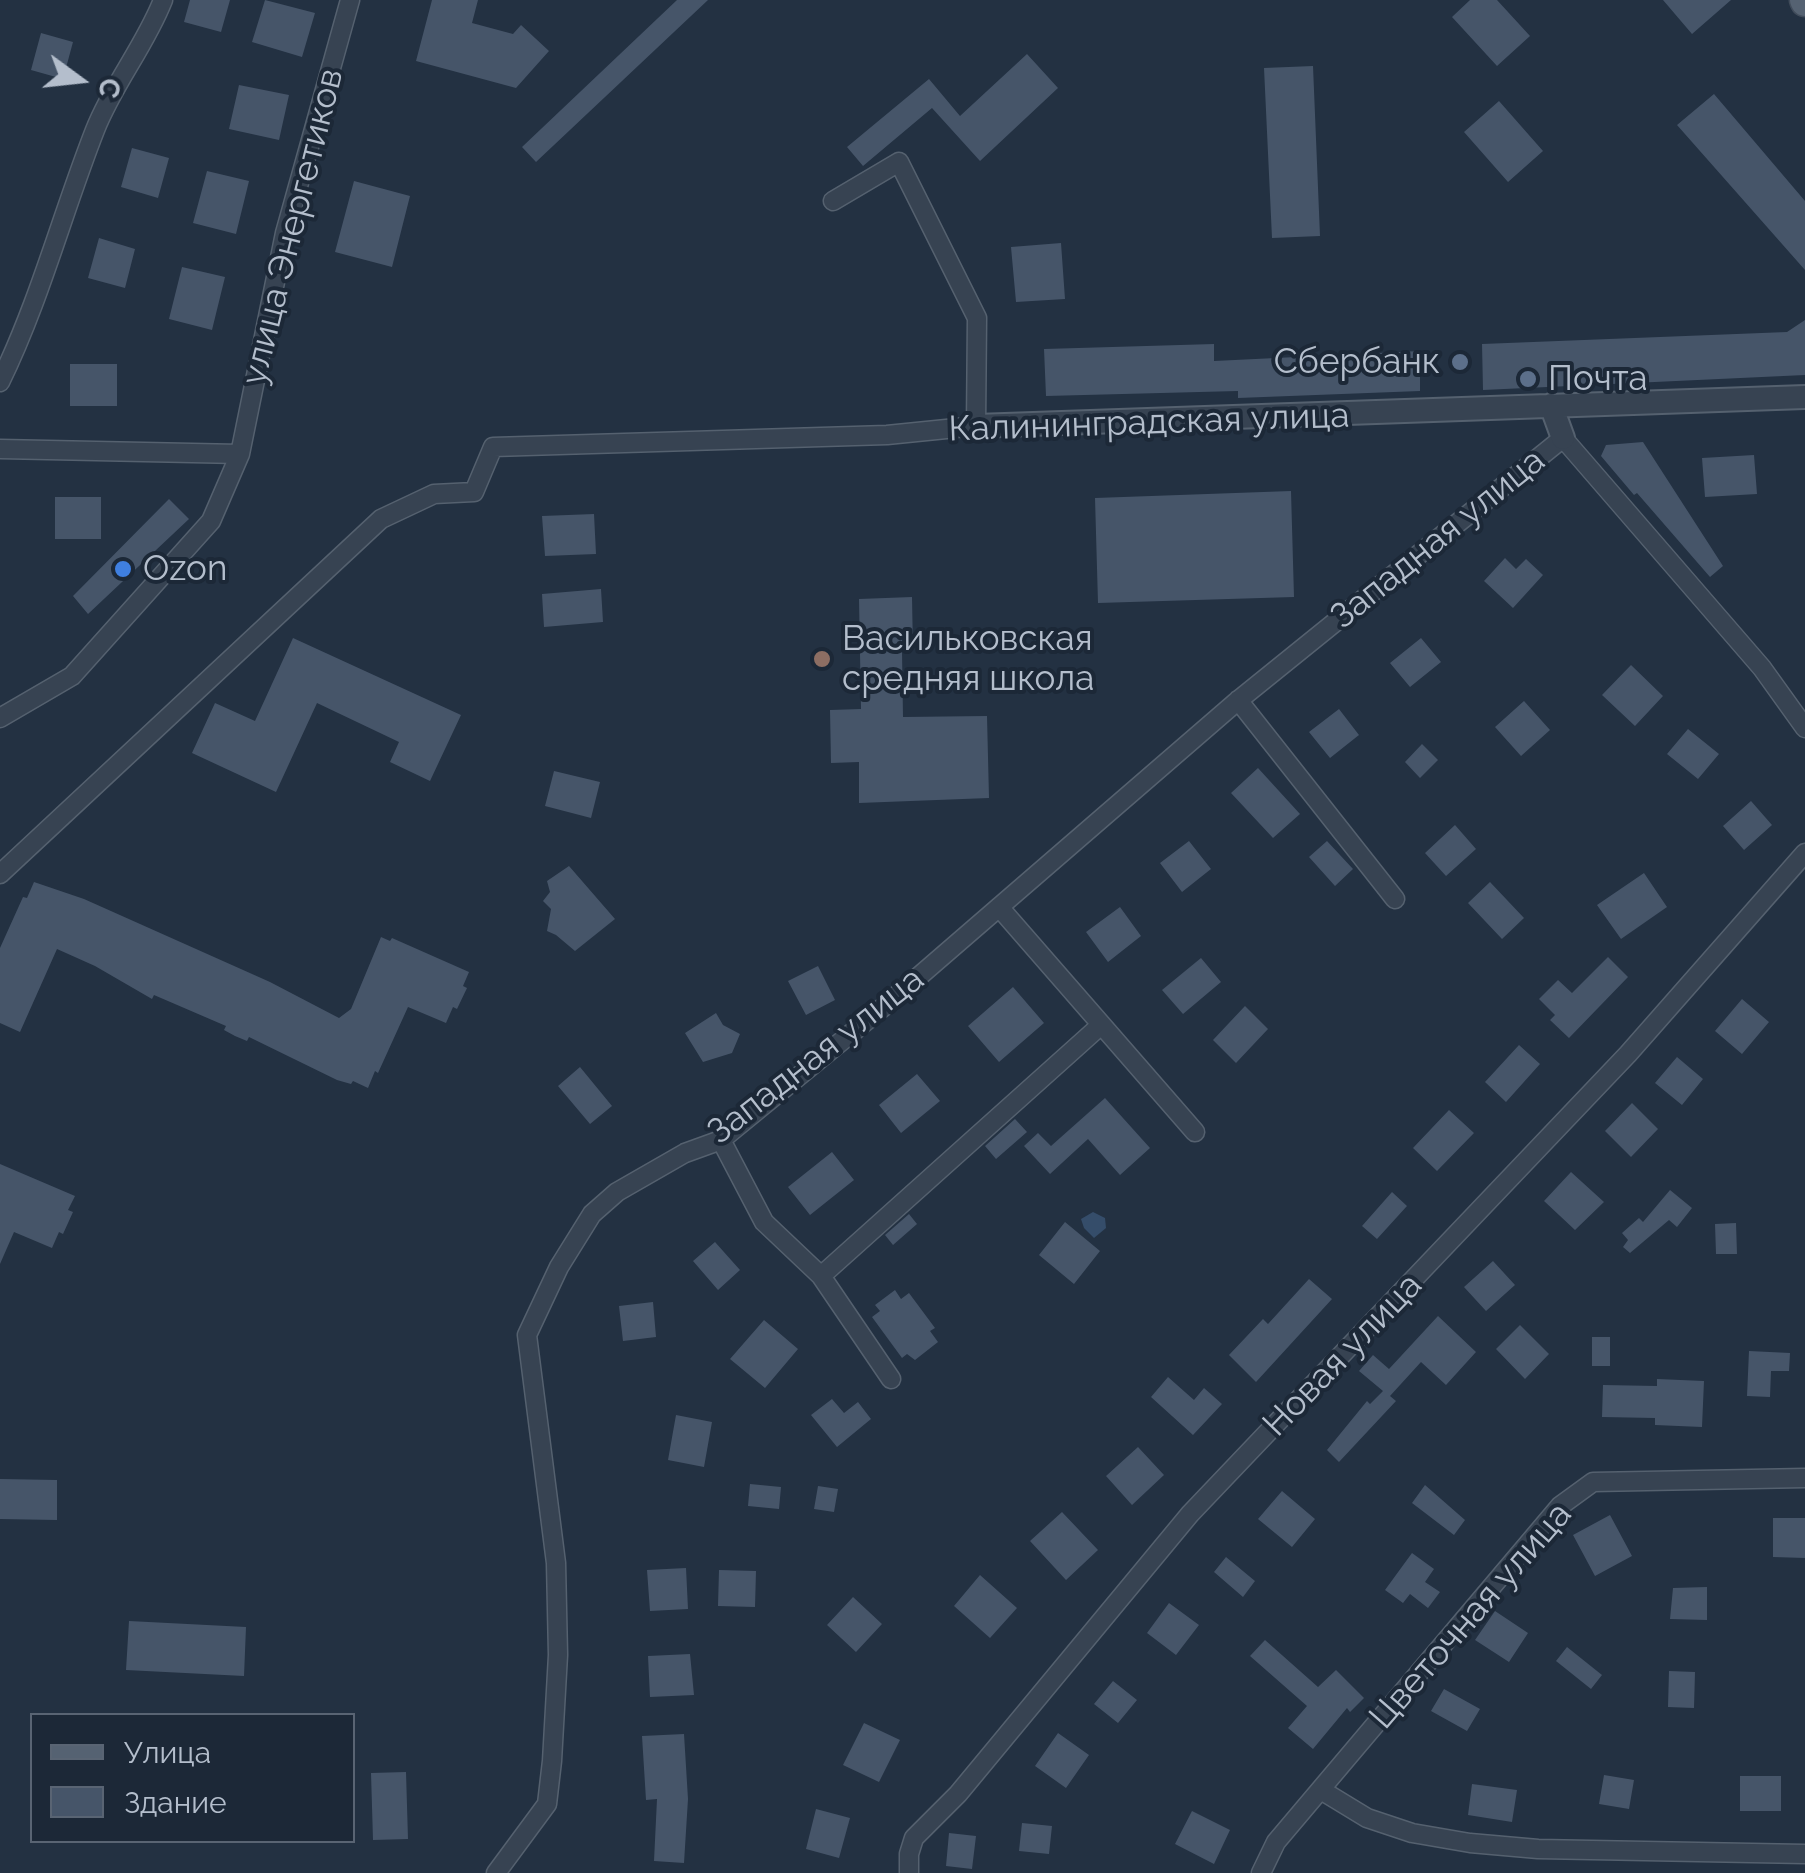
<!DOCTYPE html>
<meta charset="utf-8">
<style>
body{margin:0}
#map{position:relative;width:1805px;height:1873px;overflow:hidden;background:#233142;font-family:Raleway,sans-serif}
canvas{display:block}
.legend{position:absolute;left:30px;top:1713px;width:325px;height:130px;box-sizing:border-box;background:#1c2837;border:2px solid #596473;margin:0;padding:12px 18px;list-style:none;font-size:30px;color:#b4becc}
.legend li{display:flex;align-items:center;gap:20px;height:50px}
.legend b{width:50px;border:2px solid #596473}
.north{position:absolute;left:30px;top:30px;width:100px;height:100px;-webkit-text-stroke:8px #1c2837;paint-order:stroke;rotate:105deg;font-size:28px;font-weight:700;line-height:40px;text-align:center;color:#b4becc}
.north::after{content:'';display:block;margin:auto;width:35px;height:45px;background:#b4becc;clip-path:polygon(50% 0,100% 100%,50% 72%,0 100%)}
</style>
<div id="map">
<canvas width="1805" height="1873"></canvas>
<ul class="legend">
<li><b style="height:12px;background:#556272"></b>Улица</li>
<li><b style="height:28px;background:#465569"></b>Здание</li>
</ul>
<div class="north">С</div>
</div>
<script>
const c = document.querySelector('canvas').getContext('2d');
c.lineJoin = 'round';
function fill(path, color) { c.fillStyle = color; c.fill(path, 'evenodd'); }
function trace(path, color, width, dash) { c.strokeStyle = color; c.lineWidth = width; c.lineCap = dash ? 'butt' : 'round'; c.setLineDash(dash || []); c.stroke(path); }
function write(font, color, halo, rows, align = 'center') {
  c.font = font + ' Raleway,sans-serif'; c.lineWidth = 8; c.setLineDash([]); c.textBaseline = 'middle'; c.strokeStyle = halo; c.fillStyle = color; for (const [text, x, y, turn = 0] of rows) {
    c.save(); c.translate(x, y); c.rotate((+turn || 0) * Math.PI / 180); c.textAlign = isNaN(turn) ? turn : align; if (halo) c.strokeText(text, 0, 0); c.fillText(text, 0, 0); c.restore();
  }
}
fill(new Path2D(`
 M1093,1212L1105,1218L1106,1228L1094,1238L1084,1228L1081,1219Z`), '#354d6a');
fill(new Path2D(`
 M190,0H230L221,32L184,22Z
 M265,0L315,13L302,57L252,42Z
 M432,0H478L472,23L513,34L521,25L549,51L516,88L416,61Z
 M677,0H708L536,162L522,147Z
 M1470,0H1497L1530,36L1497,66L1452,17Z
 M1663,0H1731L1692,34Z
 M41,33L73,42L63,79L31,70Z
 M1027,54L1058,88L980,161L932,108L863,166L847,147L929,79L960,116Z
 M1313,66L1320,236L1272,238L1264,68Z
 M239,85L289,95L279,140L229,129Z
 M1714,94L1805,201V270L1677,125Z
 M1499,101L1543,151L1508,182L1464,132Z
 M132,148L169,158L158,198L121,187Z
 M207,171L249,181L236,234L193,223Z
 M354,181L410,196L392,267L335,252Z
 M99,238L135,249L125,288L88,278Z
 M1061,243L1065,299L1016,302L1011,247Z
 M182,267L225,277L212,330L169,319Z
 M1805,320V375L1483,390L1482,344L1787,332Z
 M1214,344V361L1420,351V391L1238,398V391L1046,396L1044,349Z
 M70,364H117V406H70Z
 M1643,442L1723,566L1710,577L1637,493L1634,495L1601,456L1606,445Z
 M1754,455L1757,494L1705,497L1702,458Z
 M1291,491L1294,597L1098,603L1095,498Z
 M55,497H101V539H55Z
 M169,499L189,519L88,614L73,596Z
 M594,514L596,554L545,556L542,516Z
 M1505,558L1516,569L1526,559L1543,575L1513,608L1484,581Z
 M601,589L603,622L544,627L542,594Z
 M912,597L913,650L902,651L903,717L987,716L989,798L859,803V762L831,763L830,710L861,709L859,599Z
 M293,638L461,715L430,781L390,762L399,742L317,703L276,792L192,753L215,703L255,721Z
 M1421,638L1441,662L1410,687L1390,663Z
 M1631,665L1663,696L1635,726L1602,695Z
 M1524,701L1550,730L1521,756L1495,727Z
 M1339,709L1359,735L1330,758L1309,732Z
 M1688,729L1719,754L1698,779L1667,754Z
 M1422,744L1438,760L1420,778L1405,762Z
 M1258,768L1300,814L1273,838L1231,793Z
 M554,771L600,782L591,818L545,806Z
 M1751,801L1772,825L1744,850L1723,826Z
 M1455,825L1476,849L1446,876L1425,853Z
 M1189,841L1211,869L1182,892L1160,863Z
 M1327,841L1353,869L1335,886L1309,857Z
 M569,866L615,919L575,951L556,935L547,931L551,909L543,901L550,892L547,881Z
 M1644,873L1667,907L1621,939L1597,905Z
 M34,882L84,899L270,982L339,1018L351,1009L381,937L390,941L392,938L469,972L463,986L467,988L457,1009L453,1007L446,1023L408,1007L378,1073L375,1071L368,1088L353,1081L351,1084L337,1080L249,1037L247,1041L235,1036L224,1030L226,1026L154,995L152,999L95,966L57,949L20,1032L0,1023V948L23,897L27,898Z
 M1490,882L1524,918L1502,939L1468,903Z
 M1120,907L1141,936L1108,962L1086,932Z
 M1608,957L1628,977L1569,1038L1550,1020L1555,1015L1539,999L1558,980L1572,993Z
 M1201,958L1221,982L1183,1014L1162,990Z
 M818,966L835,1000L806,1015L788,981Z
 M1013,987L1044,1023L999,1062L968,1026Z
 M1742,999L1769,1022L1742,1054L1715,1031Z
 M1245,1006L1268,1029L1236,1063L1213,1040Z
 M716,1013L723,1025L740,1034L732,1053L703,1062L685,1033Z
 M1519,1045L1540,1064L1506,1102L1485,1082Z
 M1677,1057L1703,1079L1682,1105L1655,1083Z
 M580,1067L612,1106L590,1124L558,1086Z
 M917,1074L940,1101L901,1133L879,1105Z
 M1105,1098L1150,1148L1120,1175L1088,1139L1050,1174L1024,1146L1038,1133L1051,1146Z
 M1632,1103L1658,1129L1631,1157L1605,1131Z
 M1449,1110L1474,1133L1437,1171L1413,1148Z
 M1015,1119L1027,1132L996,1159L985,1146Z
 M832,1152L854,1180L810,1215L788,1187Z
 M0,1164L75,1196L68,1210L73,1212L63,1234L59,1232L52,1248L14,1232L0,1264Z
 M1571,1172L1604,1202L1575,1230L1544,1201Z
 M1670,1190L1692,1208L1677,1227L1669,1220L1630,1253L1623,1247L1628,1240L1622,1233L1639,1218L1643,1222Z
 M1392,1192L1407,1206L1377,1239L1362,1226Z
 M909,1214L917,1224L893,1245L885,1235Z
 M1065,1222L1100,1251L1074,1284L1039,1255Z
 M1736,1223L1737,1254H1716L1715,1224Z
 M715,1242L740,1270L718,1290L693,1261Z
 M1493,1261L1515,1285L1486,1311L1464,1287Z
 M1309,1279L1332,1299L1256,1382L1229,1355L1263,1319L1268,1324Z
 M895,1290L901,1299L909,1293L935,1328L930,1331L938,1342L915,1360L907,1354L902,1358L872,1317L880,1311L875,1305Z
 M653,1302L656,1337L623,1341L619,1306Z
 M1438,1316L1476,1352L1446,1385L1421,1362L1390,1396L1396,1401L1339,1462L1327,1450L1367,1401L1370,1404L1383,1391L1359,1371L1373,1355L1389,1369Z
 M764,1320L798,1349L765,1388L730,1359Z
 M1520,1325L1549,1354L1525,1379L1496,1349Z
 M1592,1337H1610V1366H1592Z
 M1749,1351L1790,1353L1789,1371H1771L1770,1397L1747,1396Z
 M1168,1377L1194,1400L1204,1388L1222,1404L1193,1435L1151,1397Z
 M1657,1379L1704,1381L1702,1427L1655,1425V1418L1602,1417L1603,1385L1657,1386Z
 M832,1399L844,1413L858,1402L871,1419L837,1447L811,1415Z
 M676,1415L712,1422L704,1467L668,1460Z
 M1138,1447L1164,1475L1132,1505L1106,1476Z
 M0,1479L57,1480V1520L0,1519Z
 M750,1484L781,1487L779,1509L748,1506Z
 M1425,1485L1465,1520L1454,1535L1412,1503Z
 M818,1486L838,1489L834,1512L814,1509Z
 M1282,1491L1315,1519L1292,1547L1258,1519Z
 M1062,1512L1098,1550L1066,1580L1030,1541Z
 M1610,1515L1632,1556L1595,1576L1573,1535Z
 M1773,1518H1805V1558L1773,1557Z
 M1412,1553L1434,1569L1425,1582L1440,1592L1428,1608L1410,1594L1403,1603L1385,1590Z
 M1226,1557L1255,1581L1243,1597L1214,1572Z
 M686,1568L688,1609L650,1611L647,1570Z
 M719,1570L756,1571L755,1607L718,1606Z
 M980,1575L1017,1608L990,1638L954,1606Z
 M1707,1587V1620L1670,1619L1673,1588Z
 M853,1597L882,1624L856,1652L827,1625Z
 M1169,1603L1199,1625L1176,1655L1147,1633Z
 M1495,1611L1528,1633L1509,1662L1475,1640Z
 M129,1621L246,1627L244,1676L126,1670Z
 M1265,1640L1318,1687L1336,1670L1364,1698L1350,1712L1347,1708L1313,1749L1288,1728L1307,1706L1250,1656Z
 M1567,1647L1602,1675L1591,1689L1556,1661Z
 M690,1654L694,1695L650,1697L648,1656Z
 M1669,1671L1695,1672L1694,1708L1668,1707Z
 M1113,1681L1137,1700L1118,1723L1094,1704Z
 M1444,1689L1480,1709L1467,1731L1431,1711Z
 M864,1723L900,1740L879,1782L843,1765Z
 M1058,1733L1089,1755L1066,1788L1035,1766Z
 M684,1734L688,1799L684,1863L654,1861L657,1799L646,1800L642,1736Z
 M406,1772L408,1839L373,1840L371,1773Z
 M1604,1775L1634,1780L1629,1809L1599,1804Z
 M1740,1776H1781V1811H1740Z
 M1472,1784L1517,1790L1512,1822L1468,1815Z
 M816,1809L850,1818L839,1858L806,1849Z
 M1192,1811L1230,1830L1214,1864L1175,1844Z
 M1022,1823L1052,1826L1049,1854L1019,1851Z
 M949,1833L976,1836L972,1869L946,1866Z`), '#465569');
const minor = new Path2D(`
 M0,382C40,300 62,214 95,130C113,84 145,46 163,0
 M0,449L240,454
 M1238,700L1395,899
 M0,718L72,676L211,521L240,454L285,233L350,0
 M0,874L381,519L434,494L474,492L493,447L887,435L976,426L977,318L899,162L833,201
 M999,907L1195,1132
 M721,1140L764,1222L821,1276L891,1379
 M821,1276L1101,1025
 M1321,1790L1367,1818L1412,1833L1470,1843L1538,1849L1805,1854
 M496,1873L547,1804L552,1761L558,1655L556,1563L527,1335L559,1267L592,1214L617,1192L685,1153L721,1140L887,1004L1235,703L1563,438L1762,668L1805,728
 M909,1873V1854L914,1838L958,1794L1190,1514L1628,1054L1805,853
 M1261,1873L1276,1842L1560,1506L1593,1482L1805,1478`);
const tertiary = new Path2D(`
 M1551,405L1563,438
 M976,426L1805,397`);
const primary = new Path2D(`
 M1804,0L1805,2`);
trace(minor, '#55616f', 21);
trace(tertiary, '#55616f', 26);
trace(primary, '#414c5b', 31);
trace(minor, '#374352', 18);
trace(tertiary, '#374352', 22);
trace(primary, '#556272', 28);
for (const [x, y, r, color] of [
 [1460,362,10,"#5c6f8a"],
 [1528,379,10,"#5c6f8a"],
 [123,569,10,"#3f7fe0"],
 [822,659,10,"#8d6e63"]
]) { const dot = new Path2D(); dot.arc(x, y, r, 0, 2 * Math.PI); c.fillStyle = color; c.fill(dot); trace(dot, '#1c2837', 4); }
write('35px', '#b4becc', '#1c2837', [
 ["улица Энергетиков",293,227,-76],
 ["Калининградская улица",1149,423,-2],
 ["Западная улица",1438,539,-39],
 ["Западная улица",816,1056,-38],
 ["Новая улица",1343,1355,-46],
 ["Цветочная улица",1471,1616,-49]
]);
write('35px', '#b4becc', '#1c2837', [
 ["Сбербанк",1440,362,"right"],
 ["Почта",1548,379],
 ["Ozon",143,569],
 ["Васильковская",842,639],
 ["средняя школа",842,679]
], 'left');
</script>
